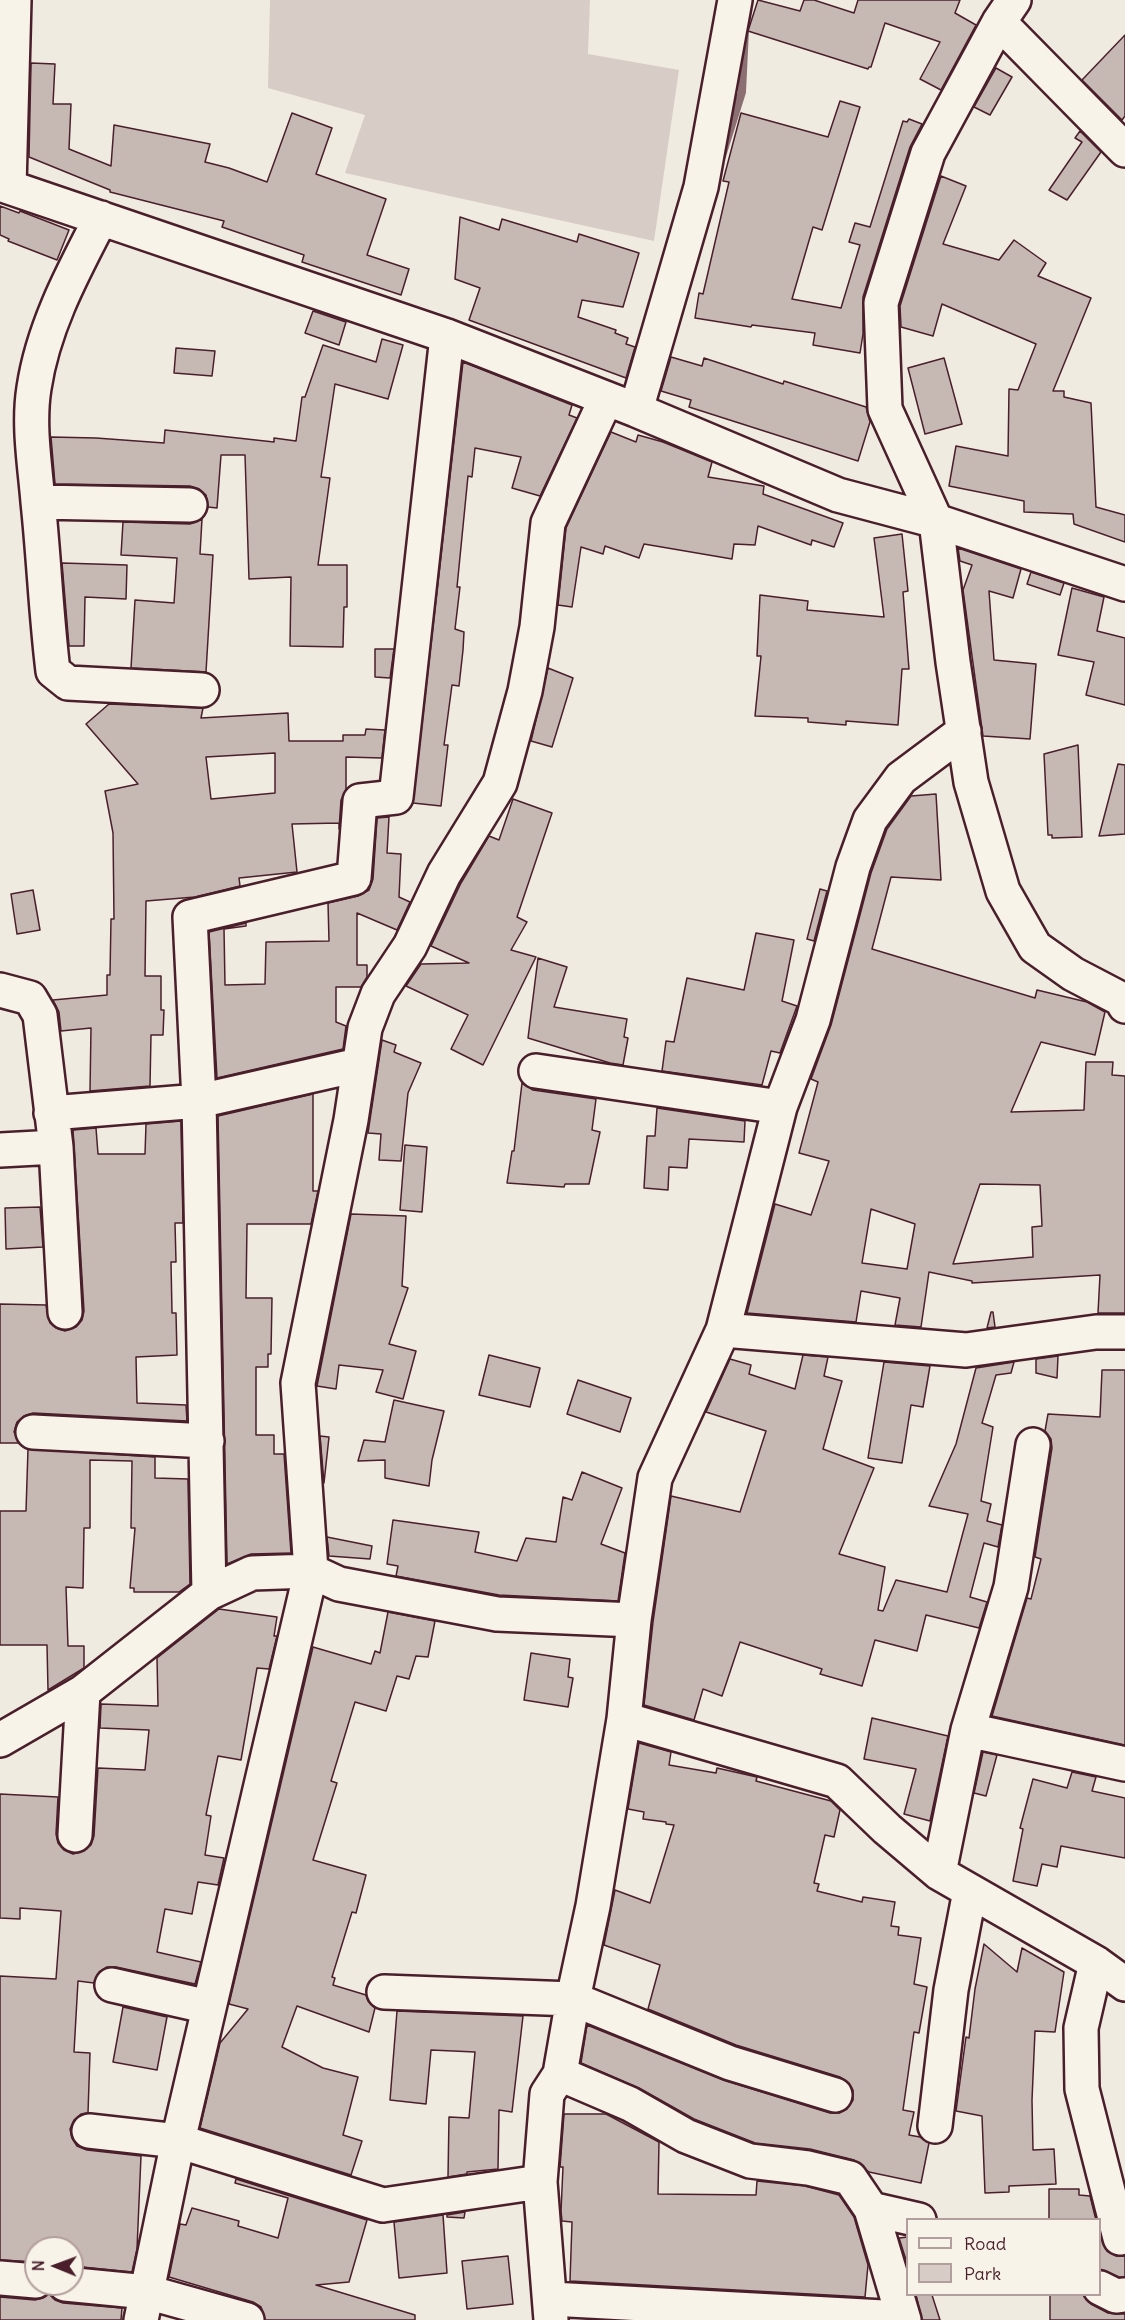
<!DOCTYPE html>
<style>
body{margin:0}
#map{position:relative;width:1125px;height:2320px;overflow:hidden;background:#f0ebe0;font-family:Delius,sans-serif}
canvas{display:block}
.legend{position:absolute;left:906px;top:2218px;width:195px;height:78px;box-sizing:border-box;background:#f7f3e8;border:2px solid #b29e9c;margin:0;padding:8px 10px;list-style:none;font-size:18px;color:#4a1f2b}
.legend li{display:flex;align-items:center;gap:12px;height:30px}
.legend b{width:30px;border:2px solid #b29e9c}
.north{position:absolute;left:24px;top:2236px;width:60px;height:60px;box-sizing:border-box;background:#f7f3e8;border:2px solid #b29e9c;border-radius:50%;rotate:271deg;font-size:16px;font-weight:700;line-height:24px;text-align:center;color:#4a1f2b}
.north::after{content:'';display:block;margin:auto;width:21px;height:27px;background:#4a1f2b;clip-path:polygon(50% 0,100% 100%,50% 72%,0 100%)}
</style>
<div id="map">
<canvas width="1125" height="2320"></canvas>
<ul class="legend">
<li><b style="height:8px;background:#f7f3e8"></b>Road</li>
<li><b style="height:16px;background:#d8cdc6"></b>Park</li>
</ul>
<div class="north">N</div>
</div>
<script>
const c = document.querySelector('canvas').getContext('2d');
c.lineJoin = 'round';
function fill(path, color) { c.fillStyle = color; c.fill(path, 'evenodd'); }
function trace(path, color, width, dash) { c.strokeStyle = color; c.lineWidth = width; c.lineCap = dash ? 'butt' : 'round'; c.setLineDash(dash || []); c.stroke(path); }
fill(new Path2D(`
 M270,0H590L588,54L679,70L654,241L345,173L365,115L268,88Z`), '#d8cdc6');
trace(new Path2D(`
 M722,156L742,92L745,30`), '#8b6f72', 8);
const building = new Path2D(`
 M758,0L800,11L804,0H814L854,13L858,0H960L955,13L976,25L941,90L920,79L940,42L885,23L871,67H869L868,69L748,31Z
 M1125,35V116L1122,120L1082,80Z
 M31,63L55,64L53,104H71L69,149L111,166L114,125L210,144L205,162L229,168L267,182L292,113L332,128L316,174L386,199L367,255L409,269L401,295L302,262L304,255L222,227L224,221L110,192V190L29,157Z
 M996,68L1012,77L990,115L974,107Z
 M840,101L860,107L822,230L813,227L792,299L841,308L860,245L849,242L855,223L870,227L903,121L907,122L909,119L922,124L910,147L863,297V334L860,353L813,345L815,333L752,325L751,327L695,318L699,293L703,294L729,182L723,181L741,113L828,137Z
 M1080,131L1101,152L1067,200L1049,190L1082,142L1075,138Z
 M941,176L966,186L943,244L999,260L1014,240L1046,263L1038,276L1091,298L1053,391H1064V397L1091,403L1096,507L1125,515V542L1074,524L1073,514L1024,512V501L949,486L956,446L1008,456L1009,389L1018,390L1036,344L942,304L933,336L901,327L900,306Z
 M0,206L19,213L20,211L69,230L57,260L8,241L9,239L0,235Z
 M460,217L499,230L502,219L577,242L579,234L639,253L623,307L582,300L578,317L616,330L615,333L628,338L626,344L635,347L626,378L469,320L480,288L455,279Z
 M313,311L346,322L339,345L305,333Z
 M382,339L403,345L388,399L335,384L321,477L330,478L318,565H347V607H344L343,647L290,646L291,577L249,579L245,455H221L217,508L208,507L206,495L199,489L190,486L55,484L51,437L96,438L164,443L165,430L274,442V438L296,441L302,397H305L323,345L376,362Z
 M176,348L215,351L212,376L174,373Z
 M671,357L702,366L704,358L783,384L784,381L866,407L870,422L858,461L689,407L691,400L661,391Z
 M944,358L962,424L925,434L908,368Z
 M463,362L572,405L569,415L577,418L540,496L512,488L521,457L475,448L472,477L468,476L457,587H460L455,629L464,632L463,650L459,686L452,685L444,745H448L441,806L413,803Z
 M611,432L636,442L638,435L663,442L712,462L708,477L764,486L763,494L843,523L834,547L812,540L811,545L758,526L755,545L734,544L732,559L644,544L639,558L605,546L603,554L581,547L572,607L558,605L566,528Z
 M202,519L200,554L213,555L206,672L131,668L135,600L174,603L177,558L121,555L123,522L190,524Z
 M902,534L908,591L903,592L909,669H902L898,725L846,721V725L808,722V718L755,716L761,656H757L760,595L808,601L807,610L884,617L874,538Z
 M958,548L1021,569L1013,598L989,591L994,660L1036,664L1030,739L983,736L963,590L972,565L960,561Z
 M62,563L127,565L126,599L85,597L84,646H69Z
 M1031,572L1064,583L1060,595L1027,584Z
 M1072,588L1104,597L1097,631L1125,638V705L1086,695L1094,662L1058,655Z
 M375,649H394L390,678L375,677Z
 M548,668L573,678L552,747L531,741Z
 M109,704L203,708L201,718L288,713L289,741H343V735H365L366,729L385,730L382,758L346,757V790L341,800L339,829V823L292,824L297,872L239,878L240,886L195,897L146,901L145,976H161V1010H164L163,1035H151L150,1086L90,1091L91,1028L61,1031L59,1012L53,1000L107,995V975H110L111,919H114L113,833L105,791L138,784L86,724ZM275,753V793L211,799L206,757Z
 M1078,745L1082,837L1052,838V835H1048L1044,754Z
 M1118,764L1125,765V834L1099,836Z
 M936,794L941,880L891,877L872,949L1035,998L1037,990L1087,1002L1105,1012L1095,1055L1041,1042L1011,1112L1084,1110L1086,1062H1113L1112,1075L1125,1076V1313H1098L1100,1275L972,1283V1281L929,1272L921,1327L895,1325L900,1298L861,1291L856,1322L747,1313L775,1204L811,1215L829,1161L799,1153L818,1082L811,1079L831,1025L871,873L887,829L911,796ZM980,1184L1040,1185L1042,1226L1032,1227L1033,1257L953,1264ZM871,1209L915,1224L907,1269L862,1263Z
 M513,799L552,813L517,917L527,922L511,950L536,957L483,1065L451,1049L468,1015L406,986L421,964L469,963L431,946L461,883L489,836L499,840Z
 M389,817L387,853L401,854L399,897L410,902L397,930L357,913V965H367V977L361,987H336V1022L346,1026L343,1049L217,1078L209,932L246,923V926L224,929L225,985L265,984L266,942L329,941L328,903L358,896L369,890L373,879L377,818Z
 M820,889L827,891L814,941L807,939Z
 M33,890L40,930L17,934L11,894Z
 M756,933L794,940L782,1001L797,1006L780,1053L771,1051L762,1085L662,1071L666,1041L674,1042L687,978L744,990Z
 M538,958L567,967L554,1007L627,1019L624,1037L628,1038L623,1065L610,1063L528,1038Z
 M382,1040L396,1045L394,1052L421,1063L408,1093L401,1161L379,1160L381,1134L368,1133Z
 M522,1083L533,1090L596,1099L592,1130L600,1132L589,1184H565L564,1187L507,1183L512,1151H514Z
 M313,1094V1191H318L311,1224H247L246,1298H272L271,1354H268V1367H256V1435H274V1454H284L291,1553L251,1554L227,1564L218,1116Z
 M657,1108L745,1121L744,1142L689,1139L687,1168L669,1167L668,1190L644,1188L647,1136H655Z
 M181,1121L183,1223H175L176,1262H171L172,1313H176L177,1355L136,1357L137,1403L186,1405L187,1421L33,1413L24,1416L17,1422L14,1432L19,1443H0V1304L46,1305L50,1323L56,1328L65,1331L76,1327L82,1320L84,1311L73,1130L96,1128L98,1154H145L146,1124Z
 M405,1145L427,1147L422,1212L400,1210Z
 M40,1207L43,1247L6,1249L5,1208Z
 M351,1214L406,1216L402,1286L408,1288L389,1344L416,1351L403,1399L376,1392L383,1370L339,1365L336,1389L317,1386Z
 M991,1312H993L995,1327L987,1328Z
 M489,1355L540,1368L530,1407L479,1395Z
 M803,1355L828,1357L824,1376L842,1381L823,1449L874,1468L839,1554L885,1567L878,1610L883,1611L896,1580L947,1592L968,1514L929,1506L956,1444L976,1368L1014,1362L1011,1373L996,1375L982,1423L993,1427L981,1501L991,1504L987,1521L1002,1525L998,1547L984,1543L970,1597L987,1602L979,1628L926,1615L917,1651L875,1640L862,1686L820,1674L822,1669L740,1642L722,1696L703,1689L694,1720L644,1705L653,1622L671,1496L740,1512L766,1431L706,1412L730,1359L751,1365L749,1374L795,1389Z
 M1058,1356L1057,1378L1036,1373V1359Z
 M884,1362L930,1366L923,1407L911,1405L902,1463L868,1458Z
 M1102,1370H1125V1745L992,1716L1027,1598L1031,1599L1041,1559L1035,1557L1052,1448L1051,1439L1045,1431L1048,1414L1100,1417Z
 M578,1380L631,1398L620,1432L567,1414Z
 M394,1400L444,1411L432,1460L429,1486L385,1478V1460L358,1461L364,1440L385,1442Z
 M320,1436L329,1437L324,1483Z
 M28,1449L155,1457V1478L188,1479L190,1584L179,1592H134V1588H130L135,1528H131L132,1461L90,1460V1528H84L83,1588L66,1587L68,1646H84V1668L48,1690L47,1645H0V1511H26Z
 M582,1472L622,1488L601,1544L625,1553L618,1601L499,1595L396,1576L398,1566L387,1564L393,1520L479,1532L475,1552L517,1561L526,1538L556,1542L563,1497L572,1500Z
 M327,1537L372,1546L370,1559L329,1556Z
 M219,1609L277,1617L274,1636H277L269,1669L257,1668L241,1760L218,1756L206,1815L211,1816L205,1855L224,1858L218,1885L198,1882L192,1914L165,1909L157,1952L201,1962L195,1984L116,1967H107L99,1972L94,1983L78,1981L74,2052L90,2053L88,2113L81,2114L74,2120L70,2129L72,2138L77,2146L87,2150L141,2156L137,2249L132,2272L72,2266V2248H36V2262L0,2260V1976L56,1979L61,1911L20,1908V1919L0,1918V1794L58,1797L56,1834L58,1843L64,1850L73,1854L84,1851L91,1845L94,1836L98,1768L145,1770L149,1730L100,1728L101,1704L158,1706L157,1658Z
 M388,1612L435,1621L428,1657L416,1656L409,1679L397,1676L386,1711L355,1702L331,1781L337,1783L313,1860L366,1875L356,1913L352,1912L332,1977L335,1978L333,1985L366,1995L368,2001L375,2008L369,2032L297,2006L282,2047L323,2068L358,2077L343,2135L362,2141L351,2175L200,2128L220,2043L248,2009L229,2004L313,1647L371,1664L375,1651L380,1653Z
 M531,1653L570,1659L568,1677L573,1678L568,1707L524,1700Z
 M872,1718L948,1736L930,1821L904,1814L916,1769L864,1759Z
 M639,1743L671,1752L669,1765L716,1773L717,1768L748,1775L757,1777L756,1781L831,1801L840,1810L834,1837L825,1835L814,1883L819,1884L817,1891L862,1902L863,1897L895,1902L891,1926L899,1927L898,1935L921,1938L914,1984L927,1987L919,2033L914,2032L903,2110L914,2112L909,2135L920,2137L929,2143L921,2183L869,2172L854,2160L810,2149L755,2143L694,2119L639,2088L581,2063L587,2025L723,2080L830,2113H839L847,2109L853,2100V2090L849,2083L840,2077L736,2045L648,2009L660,1965L604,1945L615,1890L650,1903L674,1825L666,1824V1822L643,1819L644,1812L628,1809Z
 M983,1752L997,1755L986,1796L974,1793Z
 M1072,1772L1096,1777L1092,1791L1125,1798V1858L1061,1846L1057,1867L1042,1864L1037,1886L1013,1881L1023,1829L1020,1828L1033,1779L1067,1788Z
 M984,1944L1017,1972L1022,1948L1064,1972L1055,2032L1035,2031L1032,2100L1033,2150L1054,2149L1056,2184L1009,2186V2192L985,2193L982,2116L956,2111L966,2037L969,2038L975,1989Z
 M123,2007L167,2017L157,2070L113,2062Z
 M397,2011L523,2016L512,2112L499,2110L498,2169L467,2172V2174L448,2177L449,2117L469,2118L475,2052L431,2050L426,2104L390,2100Z
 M564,2114H606L659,2142L658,2194L756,2195L757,2181L805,2186L839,2195L854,2217L868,2265L865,2297L570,2281L572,2222L562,2221L561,2211L563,2167H560Z
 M236,2179L367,2220L349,2282L316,2285L415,2315V2320H265L261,2307L253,2302L169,2277L180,2224L186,2225L192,2208L239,2221L238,2226L278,2238L288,2198L235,2183Z
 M1049,2189H1079V2195L1090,2196L1096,2220H1049Z
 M465,2212L464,2218L447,2217V2215Z
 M443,2215L447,2273L399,2278L394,2222Z
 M1100,2233L1107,2251L1116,2256H1125V2277H1119L1100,2269Z
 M908,2237V2266L899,2238Z
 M508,2256L513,2304L467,2309L462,2261Z
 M49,2294L55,2300L63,2303L122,2308L121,2320H0V2297L35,2300L43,2298Z
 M916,2295H932L940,2320H922Z
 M1050,2295H1083L1091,2304L1108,2313L1125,2314V2320H1050Z`);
fill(building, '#c6b8b3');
trace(building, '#4a1f2b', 1.5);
const minor = new Path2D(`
 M1014,0L999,22L928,153L881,303L885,409L936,521L953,662L971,782L1003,891L1035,947L1073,974L1121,999L1125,1006
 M999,22L1125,150
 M0,184L447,336L636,410L838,495L936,521L1125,584
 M9,187L14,0
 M101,218C73,272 43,327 34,388C28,425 35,465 38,502C44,558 46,614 53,671L68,683L202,690
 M636,410L701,187L735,0
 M38,502L190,505
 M0,990L30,998L40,1015L56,1147L65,1312
 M536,1071L780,1107
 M51,1113L199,1101L358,1065
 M0,1150L56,1147
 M723,1330L966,1350L1096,1332H1125
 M33,1432L207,1441
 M209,1593L199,1101L190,917L354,878L360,801L396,797L447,336
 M624,1719L837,1781L887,1829L939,1873L1096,1963L1125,1984
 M968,1730L1125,1764
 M0,1740L83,1692L209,1593L252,1573L311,1571L339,1584L497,1614L634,1620
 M75,1835L83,1692
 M939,1873L968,1730L1011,1587L1033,1445
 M1096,1963L1081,2028L1082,2089L1120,2238
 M112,1985L209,2007
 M384,1992L573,1999L730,2063L835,2095
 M560,2074L630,2104L686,2136L750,2161L808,2168L850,2178L871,2209L904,2320
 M935,2126L951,1990L970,1891
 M89,2131L178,2141L383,2205L540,2182
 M871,2209L919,2220
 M0,2278L36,2281
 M65,2284L147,2292L247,2320
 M1100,2288L1116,2296L1125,2295
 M551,2299L902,2318
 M141,2320L178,2141L311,1571L298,1383L351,1120L365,1028L378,994L410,946L444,874L500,783L525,691L537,627L548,523L606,399
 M551,2320L540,2182L547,2094L560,2074L573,1999L593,1906L624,1719L634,1620L655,1478L723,1330L780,1107L813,1020L853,867L870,820L901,778L964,731`);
trace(minor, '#4a1f2b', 38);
trace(minor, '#f7f3e8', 33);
</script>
